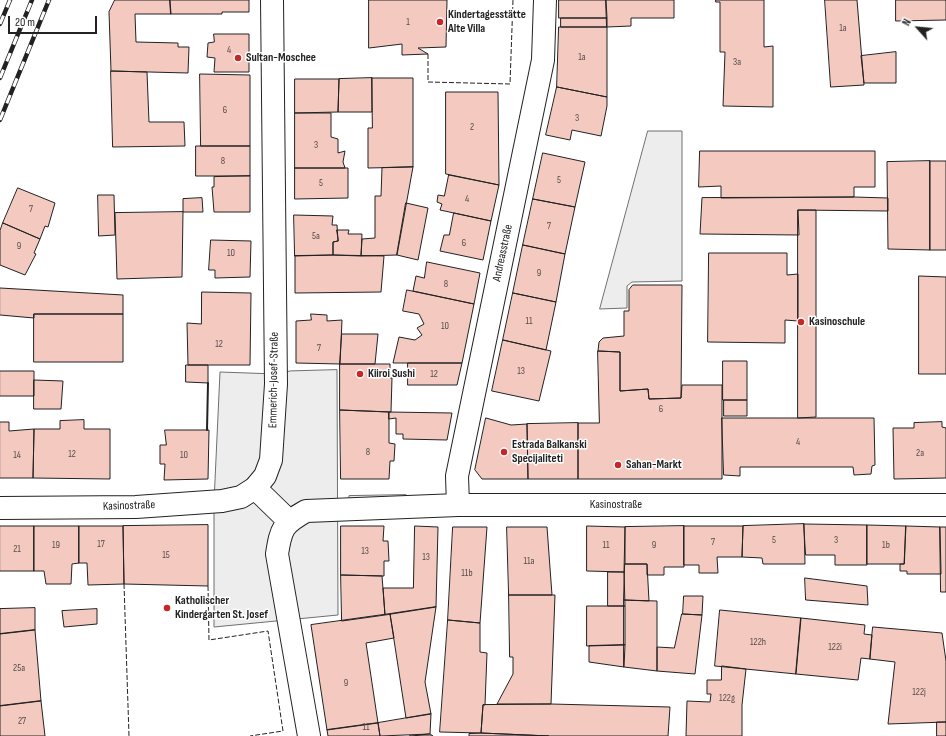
<!DOCTYPE html>
<meta charset="utf-8">
<style>
body{margin:0}
#map{position:relative;width:946px;height:736px;overflow:hidden;background:#fff;font-family:"Sofia Sans Condensed",sans-serif}
canvas{display:block}
.north{position:absolute;left:898px;top:8px;width:40px;height:40px;-webkit-text-stroke:3px #fff;paint-order:stroke;rotate:297deg;font-size:11px;font-weight:700;line-height:16px;text-align:center;color:#222}
.north::after{content:'';display:block;margin:auto;width:14px;height:18px;background:#222;clip-path:polygon(50% 0,100% 100%,50% 72%,0 100%)}
.scale{position:absolute;left:8px;top:16px;width:89px;height:18px;box-sizing:border-box;border:2px solid #222;border-top:0;padding-left:5px;font-size:12px;line-height:14px;white-space:nowrap;color:#222;-webkit-text-stroke:3px #fff;paint-order:stroke}
</style>
<div id="map">
<canvas width="946" height="736"></canvas>
<div class="north">N</div>
<div class="scale">20 m</div>
</div>
<script>
const c = document.querySelector('canvas').getContext('2d');
c.lineJoin = 'round';
function fill(path, color) { c.fillStyle = color; c.fill(path, 'evenodd'); }
function trace(path, color, width, dash) { c.strokeStyle = color; c.lineWidth = width; c.lineCap = dash ? 'butt' : 'round'; c.setLineDash(dash || []); c.stroke(path); }
function write(font, color, halo, rows, align = 'center') {
  c.font = font + ' "Sofia Sans Condensed",sans-serif'; c.lineWidth = 3; c.setLineDash([]); c.textBaseline = 'middle'; c.strokeStyle = halo; c.fillStyle = color; for (const [text, x, y, turn = 0] of rows) {
    c.save(); c.translate(x, y); c.rotate((+turn || 0) * Math.PI / 180); c.textAlign = isNaN(turn) ? turn : align; if (halo) c.strokeText(text, 0, 0); c.fillText(text, 0, 0); c.restore();
  }
}
const parking = new Path2D(`
 M648,131H682V281L632,282L627,286V308L600,309Z
 M337,370L338,615L214,627V502L220,372L276,374L290,371Z
 M406,495L407,507L348,509L349,496Z`);
fill(parking, '#ededed');
trace(parking, '#6f6f6f', 1);
const building = new Path2D(`
 M115,0H170L171,14H135L136,42L178,43V47H189L188,73L111,71L109,12Z
 M170,0H249V12H222V14H171Z
 M369,0H447L446,47L418,48L428,54L402,55V44L369,48Z
 M559,0H606L607,18H559Z
 M606,0H674V18H631V26L607,27Z
 M716,0H764V47L773,46V107L723,106L725,52H720V2H716Z
 M825,0H857L864,85L831,87Z
 M896,0H946V20L896,21Z
 M561,18H607V27H561Z
 M559,27H607V97L557,87Z
 M214,34H249V72H214L215,58L207,57L208,43L214,42Z
 M896,52V83H864L861,56Z
 M111,71L147,72L149,122H184L185,146L113,147Z
 M200,74L250,75V146H201Z
 M372,78H413V167L368,168V128H372Z
 M372,78V112H338L339,79Z
 M295,79H339L338,112L295,113Z
 M557,87L607,97V106L601,136L572,130L570,140L546,135Z
 M446,92H498L499,185L446,174Z
 M295,113H331V137L338,139V153L345,151L343,162L345,168H295Z
 M196,146H250V176H196Z
 M700,151H875V187H854V197L721,198V186L699,187Z
 M543,153L585,162L575,207L533,199Z
 M930,161H946V250H930Z
 M930,161V250L888,249L887,162Z
 M413,167L397,255L361,256L362,239L375,238V196H381L382,168Z
 M295,168H348V198L295,199Z
 M449,175L499,185L491,221L440,210L442,204L437,202L438,195L444,196Z
 M250,176V212H214L212,187H214V177Z
 M18,188L55,203L48,227L45,226L40,239L3,223Z
 M98,195H114L115,235L99,236Z
 M854,197L888,198V211L798,210L799,235L700,234L702,198Z
 M202,198L203,212H183V199Z
 M533,199L575,207L565,254L523,245Z
 M406,203L428,208L418,260L397,255Z
 M798,210H816V417L798,418Z
 M183,212L182,277L117,279L115,213Z
 M454,213L491,221L483,260L440,251L444,235H449Z
 M294,215L333,216L332,225H337L338,241L333,242V255L295,256Z
 M3,223L40,239L34,253L36,254L25,275L0,265V231Z
 M337,230H349L348,234H362L361,256L333,255V242L338,241Z
 M211,240L251,241L250,277L215,278V270H209Z
 M523,245L565,254L556,302L513,293Z
 M709,253H787V275L798,274V321L785,320V343L708,342Z
 M333,255L384,256L381,292L295,293V256Z
 M427,262L480,273L474,304L413,291L416,276L424,278Z
 M919,276L946,277V374H919Z
 M633,285H682L681,398L649,399L648,389L620,391V352L598,351L599,342L603,338L624,336V311H629V290Z
 M0,288L123,295V314H34V318L0,315Z
 M407,290L474,304L462,363H393L399,337L415,340L422,335L417,328L424,324L419,314L403,311Z
 M202,292L251,293L250,365H188L187,323L201,324Z
 M513,293L556,302L546,350L503,340Z
 M34,314H123V362H34Z
 M311,314L327,315V321L342,320L340,364L296,363V321L311,320Z
 M342,334H378L375,364H340Z
 M503,340L551,351L539,401L492,391Z
 M598,351L620,352V391L648,389L649,399L681,398L682,385H722V479H578V423H599Z
 M723,361H747V400H723Z
 M408,363H462L457,385H408Z
 M340,364H390V378H392L391,412L340,410Z
 M186,365H208V383L186,382Z
 M0,371H34V396H0Z
 M34,380L63,381L61,409H34Z
 M724,400H747V416H724Z
 M340,410L389,412V443L395,444L394,461H390L389,479H341Z
 M389,412L452,413L447,440L403,439V434H396V418L389,419Z
 M486,418L511,425L527,424L528,479H482L475,470Z
 M722,418H874L875,465L872,466L871,474L854,475L853,467H740V476L724,475Z
 M84,420V429H110V479L33,478L34,429H60V421Z
 M0,422H9V431L34,429L33,478H0Z
 M942,422V427L946,428V478L894,479L893,428H914V423Z
 M578,423V479H528L527,424Z
 M165,430H209L208,479L164,480L165,464H160V445H166Z
 M804,524L867,525V565H835V555H806Z
 M804,524L805,564H763L762,558L742,557L743,526Z
 M208,525V586L124,584L123,526Z
 M867,525L906,526L904,564H867Z
 M0,526H34V571H0Z
 M34,526H79V563L72,564L71,584H46L44,571H34Z
 M79,526H123L124,584L88,585L87,563H79Z
 M341,526H384L383,541H388L389,561H384V576L341,575Z
 M415,526L438,527L436,607L385,615L383,588H413Z
 M587,526L625,527L624,572L587,571Z
 M684,526H743L742,557H717L718,573H699V565H684Z
 M684,526V567H664V575H647V564H625V527Z
 M906,526L940,527L941,574H907V571H900V564H904Z
 M453,527H487L480,623L448,620Z
 M507,527H547L552,595H509Z
 M940,527H946V592H941Z
 M625,564H647L649,601L624,600Z
 M608,572H624L625,606H608Z
 M341,575L382,576L385,615L342,621Z
 M805,578L867,586L868,605L806,600Z
 M509,595H555L551,704H497L513,674V657H510Z
 M684,596H703L702,615L683,614Z
 M624,600L657,601V671L624,667Z
 M587,606H625V645L587,646Z
 M436,607L425,682L431,714L406,718L390,614Z
 M35,608V630L0,634V609Z
 M97,609V624L64,627L62,611Z
 M720,610L801,618L796,674L715,666Z
 M390,614L394,638L366,643L378,723L327,730L311,625Z
 M682,614L702,615L695,674L657,671V647L674,648Z
 M801,618L865,625L864,634L872,635L870,659L861,658L858,680L796,674Z
 M448,620L480,623V652L487,653L485,705H483L481,733L440,732Z
 M873,627L942,633L946,661V722L888,724L895,662L870,659Z
 M35,630L41,701L0,706V634Z
 M625,645L624,667L589,662V646Z
 M722,666L746,669L742,705V736H686L687,701L710,702L711,694H707V680H721Z
 M41,701L45,736H0V706Z
 M551,704L670,707L668,736H549L481,733L483,705Z
 M431,714L430,734L380,736L378,723Z
 M937,722H946V736H937Z
 M378,723L380,736H328L327,730Z
 M481,733L549,736H469V734Z
 M430,734L433,736H409H412Z`);
fill(building, '#f3c9c0');
trace(building, '#222', 1);
const street = new Path2D(`
 M255,488L289,521
 M458,505L457,476L543,60L545,0
 M309,736L277,554C281,528 283,524 306,511L458,505H946`);
const secondary = new Path2D(`
 M0,508L136,507L222,501L241,497L255,488L265,476L271,460L276,384L272,0`);
trace(street, '#222', 24);
trace(secondary, '#222', 24);
trace(street, '#fff', 22);
trace(secondary, '#fff', 22);
const rail = new Path2D(`
 M0,24L10,0
 M0,78L32,0
 M0,120L49,0`);
trace(rail, '#222', 4.5);
trace(rail, '#fff', 3, [9]);
trace(new Path2D(`
 M428,54V82L510,84L513,0
 M124,584L129,736
 M208,586L209,640L268,631L283,731L250,736`), '#222', 1, [5, 2]);
trace(new Path2D(`
 M207,430L208,383`), '#222', 2);
for (const [x, y, r, color] of [
 [440,22,4,"#c62828"],
 [238,58,4,"#c62828"],
 [801,322,4,"#c62828"],
 [360,374,4,"#c62828"],
 [504,452,4,"#c62828"],
 [618,465,4,"#c62828"],
 [167,608,4,"#c62828"]
]) { const dot = new Path2D(); dot.arc(x, y, r, 0, 2 * Math.PI); c.fillStyle = color; c.fill(dot); trace(dot, '#fff', 1.5); }
write('10px', '#564c4a', null, [
 ["1",408,22],
 ["1a",843,28],
 ["4",229,50],
 ["1a",582,57],
 ["3a",737,62],
 ["6",225,110],
 ["3",577,118],
 ["2",472,127],
 ["3",316,145],
 ["8",223,161],
 ["5",559,180],
 ["5",321,183],
 ["4",467,199],
 ["7",31,209],
 ["7",549,226],
 ["5a",316,236],
 ["6",464,243],
 ["9",19,246],
 ["10",231,253],
 ["9",539,273],
 ["8",446,284],
 ["11",529,321],
 ["10",445,326],
 ["12",219,344],
 ["7",319,348],
 ["13",521,371],
 ["12",434,374],
 ["6",661,409],
 ["4",798,442],
 ["8",368,452],
 ["2a",920,453],
 ["12",72,454],
 ["14",17,455],
 ["10",184,455],
 ["5",774,540],
 ["3",836,540],
 ["7",713,542],
 ["17",101,544],
 ["19",56,545],
 ["11",606,545],
 ["9",654,545],
 ["1b",886,545],
 ["21",17,549],
 ["13",365,551],
 ["15",166,555],
 ["13",426,557],
 ["11a",529,561],
 ["11b",467,573],
 ["122h",758,642],
 ["122i",835,647],
 ["25a",19,668],
 ["9",346,683],
 ["122j",919,692],
 ["122g",727,698],
 ["27",22,721],
 ["11",366,727]
]);
write('bold 12px', '#222', '#fff', [
 ["Kindertagesstätte",448,15],
 ["Alte Villa",448,29],
 ["Sultan-Moschee",246,58],
 ["Kasinoschule",809,322],
 ["Kiiroi Sushi",368,374],
 ["Estrada Balkanski",512,445],
 ["Specijaliteti",512,459],
 ["Sahan-Markt",626,465],
 ["Katholischer",175,601],
 ["Kindergarten St. Josef",175,615]
], 'left');
write('12px', '#222', '#fff', [
 ["Andreasstraße",503,253,-78],
 ["Emmerich-Josef-Straße",274,380,-89],
 ["Kasinostraße",616,505],
 ["Kasinostraße",129,506,-2]
]);
</script>
